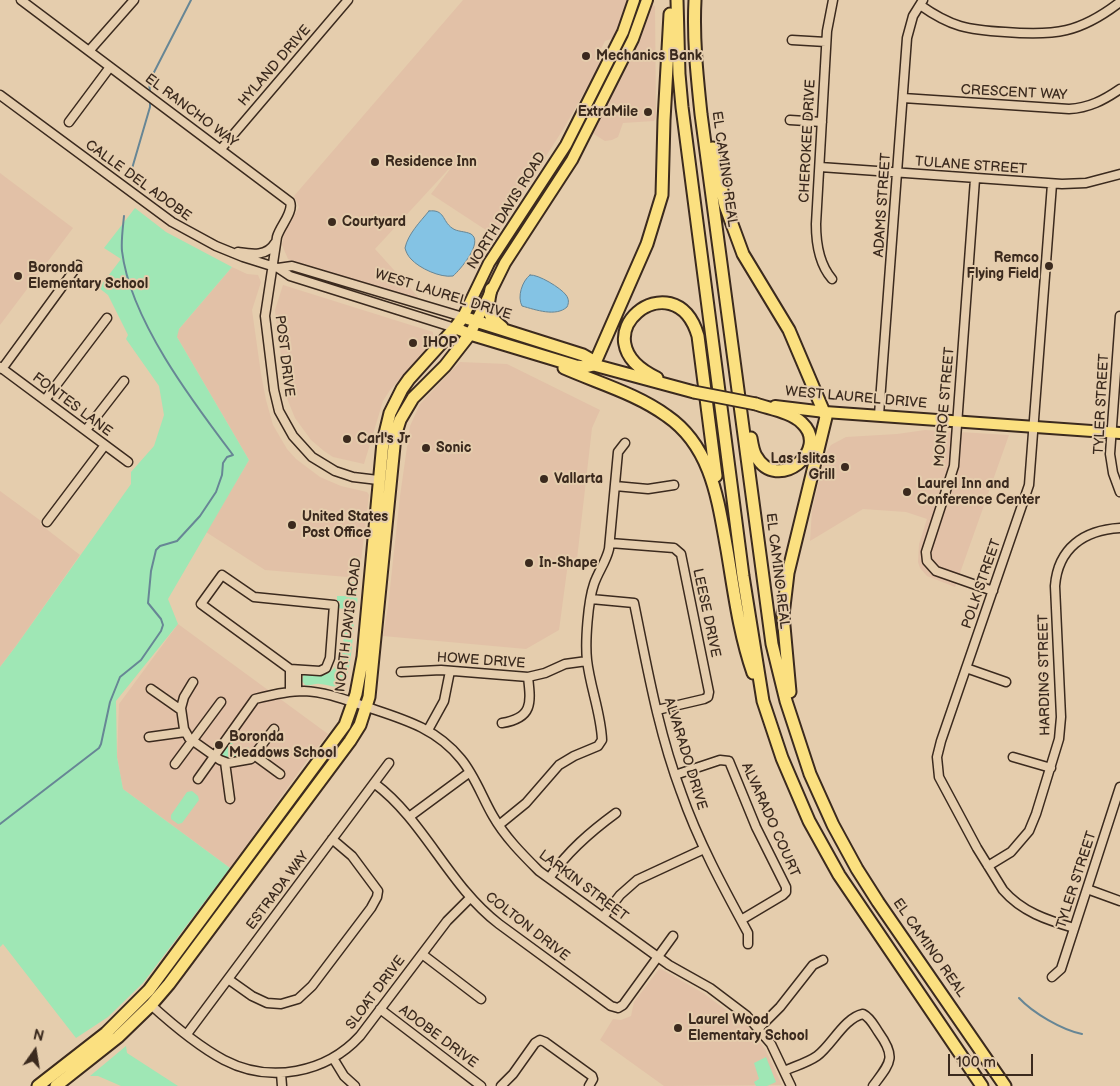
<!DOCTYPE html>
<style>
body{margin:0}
#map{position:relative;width:1120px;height:1086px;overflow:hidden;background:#e5cdad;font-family:"Balsamiq Sans",sans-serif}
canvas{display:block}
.north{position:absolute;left:10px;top:1026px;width:50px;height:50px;-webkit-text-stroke:4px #e5cdad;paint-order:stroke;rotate:13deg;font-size:14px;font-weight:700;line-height:20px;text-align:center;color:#3b2a1e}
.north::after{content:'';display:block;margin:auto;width:18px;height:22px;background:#3b2a1e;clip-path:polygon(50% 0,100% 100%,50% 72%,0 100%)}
.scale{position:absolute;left:948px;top:1054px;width:85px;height:22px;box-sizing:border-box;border:2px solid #3b2a1e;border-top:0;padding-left:6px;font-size:15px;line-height:18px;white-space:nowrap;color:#3b2a1e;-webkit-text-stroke:4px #e5cdad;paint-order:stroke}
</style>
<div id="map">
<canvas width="1120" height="1086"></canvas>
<div class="north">N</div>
<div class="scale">100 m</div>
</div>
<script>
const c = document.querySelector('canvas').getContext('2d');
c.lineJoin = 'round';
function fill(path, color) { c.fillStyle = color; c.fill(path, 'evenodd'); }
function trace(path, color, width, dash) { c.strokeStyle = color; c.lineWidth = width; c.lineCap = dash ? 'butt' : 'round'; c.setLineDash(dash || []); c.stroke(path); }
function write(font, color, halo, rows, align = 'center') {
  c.font = font + ' "Balsamiq Sans",sans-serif'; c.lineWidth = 4; c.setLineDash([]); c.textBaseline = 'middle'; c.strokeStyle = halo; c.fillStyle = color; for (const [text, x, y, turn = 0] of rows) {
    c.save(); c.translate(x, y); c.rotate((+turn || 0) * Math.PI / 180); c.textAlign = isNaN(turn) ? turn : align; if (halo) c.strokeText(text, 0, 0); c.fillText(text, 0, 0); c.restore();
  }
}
fill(new Path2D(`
 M463,0H627L622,17L614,38L605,41L600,51L603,59L564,128L495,236L431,194L457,160L375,249L421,300L288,259L282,245L284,234L299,207L294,196Z
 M651,5L655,6L656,117L654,121L623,123L618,137L612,140L605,141L592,133L624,73L645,26Z
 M0,173L73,228L0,325Z
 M232,267L247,274L258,275L261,282L252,310L261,374L266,400L273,425L287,449L296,459L320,477L341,486L367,492L369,495L359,578L265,570L206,532L249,460L177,337V333L179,329Z
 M283,285L433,332V342L390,390L383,401L364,464L333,457L324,451L311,440L295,418L286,396L275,310Z
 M460,362L507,364L600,410L592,428L577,559L568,563L559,630L526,649L383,636L388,607L400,496L410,426L420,404Z
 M925,430L1009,435L955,587L927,576L920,568L918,562L919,544L927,519L906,512L863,509L810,541L812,510L826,453L831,445L846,437L897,434Z
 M0,491L41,521L40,524L80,555L16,646L0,667Z
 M178,624L328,734L311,755L230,868L123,789L117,757L119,704Z
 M659,969H661L703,993L748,1026L765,1049L782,1085L664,1086L600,1040L613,1019L621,1020L631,1016L634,1002Z`), '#e2c1a7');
fill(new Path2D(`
 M135,208L166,232L232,267L179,329L177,337L249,460L168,599L178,624L116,701L117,757L123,789L230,868L143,983L108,1017L76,1038L3,944L0,947V667L16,646L131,484V472L154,446L164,415L159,386L126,339L128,335L108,295L99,288L121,259L104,248Z
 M352,582H355L358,584L356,592C359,601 357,606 354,614C354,627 351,676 343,684C336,690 328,684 320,684C315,683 311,686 305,685L302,681L304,673L315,674L318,676C330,676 335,667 342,658V648L344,637L343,627L345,619L343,609L339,608L340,601H337V596H348L350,593L348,585Z
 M232,735L235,737L232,741L233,747L240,752L245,751L248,747L251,752L250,755C241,758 226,763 219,755Z
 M319,768L322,771L171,978L123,1029L51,1086H46L128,1018Z
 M192,791L198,796L199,800L182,823L178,824L171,819V815L187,792Z
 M126,1046L127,1053L178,1086H121L98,1076H90Z
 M766,1057L776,1082L767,1086H756L754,1082L759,1079L754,1063Z`), '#9fe7b5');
const water = new Path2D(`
 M429,211C445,209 442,221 452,228C457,232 465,231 471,234C484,242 460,270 453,276C440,278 419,268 411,259C408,256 406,252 405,248C408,234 420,222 429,211Z
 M530,275C538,274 561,288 566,295C569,299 569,303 567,307C556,317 536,310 522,306C517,297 522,281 530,275Z`);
fill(water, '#84c3e4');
trace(water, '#678695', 1);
trace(new Path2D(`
 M150,92L149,82L191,0
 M131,172L150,107V100
 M0,824L99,748L101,744L110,702L120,677L141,660L161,631L163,625L161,619L148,603L151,571L156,550L160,546L177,541L200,516L216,492L222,475L223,463L227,457L233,455C192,401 130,319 122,251C121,240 123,227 124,216
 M1019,998C1033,1013 1062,1030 1082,1034`), '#678695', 2);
const minor = new Path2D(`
 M21,0L290,202C294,212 280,226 277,237L265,316L274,390L279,411L293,436L312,457L335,471L353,477L378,480
 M920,5C951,27 968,30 1005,32C1055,36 1080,33 1120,2
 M792,40L826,42
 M89,51L134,0
 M0,95L172,222L216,246L243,257L278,268L290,276L455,328
 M903,98L1069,109C1089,108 1104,100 1120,89
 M790,120L822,122
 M69,122L110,67
 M221,149L348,0
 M820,167L1062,184L1086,183L1120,174
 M975,179L954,466L926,552L927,561L936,571L993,591
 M1052,184L1029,485L941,741L937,757L939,777L977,848L1003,890C1022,912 1047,920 1074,928
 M238,252C251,254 267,257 275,243
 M278,268L292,266L463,317
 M832,279C819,264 816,243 816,224L827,31L833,0
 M1120,316L1110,454L1113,473L1120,492
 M0,367L128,462
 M2,369L78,265
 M45,400L107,318
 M879,415L907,38L913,16L923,0
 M86,430L124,381
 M615,486L648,489L674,485
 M47,522L105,445
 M610,543L674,548L681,554L709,692L708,697L704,699L657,710
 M222,575L254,597L334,605L330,658L326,668L320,671L290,669L201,604Z
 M591,599L634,603C647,666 658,731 681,792C698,841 723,887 748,933V944
 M966,668L1006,682
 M401,672L441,670L528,677L545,673L565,664L587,661
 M193,682L184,697L181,708L184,729L189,738L220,760L228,763L251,759L274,729
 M151,689L181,710
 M297,691V670
 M290,692V669
 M502,723C533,718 531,703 528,677
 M428,730L444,701L450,671
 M149,737L185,732
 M254,755L280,774
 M1013,757L1051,768
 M225,762L230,799
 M175,764L221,702
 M675,775L720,760L729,761L756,827L786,887V892L783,895L741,920
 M198,779L255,699C271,695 287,691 304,691C326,692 346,700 367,707C403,719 436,728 461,759C475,776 482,797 493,816C505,837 522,854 539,871L669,965L710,988L747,1016L771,1044L791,1086
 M374,783C425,821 448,885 499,924L611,1006L618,1008L623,1005L673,936
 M409,817L470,772
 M499,825L526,803L559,765L574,756L598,746L602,740C601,713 590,687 587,660C585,642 588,601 594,584C598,572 606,562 609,549L618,452L625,443
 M988,866L1011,852L1029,831L1036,814L1059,739L1061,717L1055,586C1058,548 1084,530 1120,528
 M550,877C568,851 590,832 616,813
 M1087,889L1120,901
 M603,917L620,895L637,880L704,849
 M422,954L481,999
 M1052,977L1061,969L1120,787
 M228,979L252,996L267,1003L281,1004L298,999L312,986L371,908L377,897L378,891L352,856L332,839
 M151,1005C173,1025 198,1046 224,1060C270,1084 326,1073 360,1036L447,921L470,898
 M380,1009L481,1086
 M759,1028L780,1007L813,965L823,960
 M187,1034L389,763
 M333,1058L344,1076L355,1086
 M784,1071C795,1066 807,1063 817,1056C832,1045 844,1018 863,1014C871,1018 874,1026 879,1033C897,1058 890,1063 873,1086
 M281,1073L282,1086
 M501,1086L513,1074L535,1043L540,1040L545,1042L592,1076L593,1079L589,1086`);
const major = new Path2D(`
 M463,317L489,263L566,145L623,32L634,0
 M455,328L470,334L505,263L572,160L579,146L633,39L647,0
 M775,406L825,412L1120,433`);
const highway = new Path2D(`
 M677,0L679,74L682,107L743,576L763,701L782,758L809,821L839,875L982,1086
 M695,0C693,38 697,76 701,114L772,644L786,701L810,774L833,825L857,869L878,902L1005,1086
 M713,148L725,205L743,254L789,330L826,417L788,573L783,615L790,692
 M491,289C487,309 485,314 502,327
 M594,365L647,244L662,195L664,120L670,14
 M564,368C598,383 637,394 667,416C712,447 718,501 727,550C734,591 739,633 753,673
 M657,378C573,338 675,257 698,336L716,476
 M751,438C752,444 753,451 756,456C777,494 831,450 802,423C791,412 770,409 756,404
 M38,1086L106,1033L149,990L345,725L356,694L363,657L383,442L390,413L402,389L409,379L455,328L463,317L583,355L590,359L594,365
 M56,1086L118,1037L151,1005L169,984L350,741L360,725L369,697L395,436L400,420L413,398L445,366L470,334L576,366L585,367L594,365L694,392`);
trace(minor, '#3b2a1e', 11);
trace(major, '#3b2a1e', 14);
trace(highway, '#3b2a1e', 15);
trace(minor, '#e5cdad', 8);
trace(major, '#fbe080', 10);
trace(highway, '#fbe080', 11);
const highwayBridge = new Path2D(`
 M694,392L756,404`);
trace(highwayBridge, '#3b2a1e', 15, []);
trace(highwayBridge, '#fbe080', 11);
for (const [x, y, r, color] of [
 [586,56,5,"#3b2a1e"],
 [648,112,5,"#3b2a1e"],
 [375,162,5,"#3b2a1e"],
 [332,222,5,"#3b2a1e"],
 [1049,266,5,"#3b2a1e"],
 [18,276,5,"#3b2a1e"],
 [413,343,5,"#3b2a1e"],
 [347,439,5,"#3b2a1e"],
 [426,448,5,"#3b2a1e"],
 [845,467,5,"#3b2a1e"],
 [544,479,5,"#3b2a1e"],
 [907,492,5,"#3b2a1e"],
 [292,525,5,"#3b2a1e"],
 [529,563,5,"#3b2a1e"],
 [219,745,5,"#3b2a1e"],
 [678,1028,5,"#3b2a1e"]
]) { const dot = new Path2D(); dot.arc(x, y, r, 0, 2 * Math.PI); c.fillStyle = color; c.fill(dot); trace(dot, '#e5cdad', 2); }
write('bold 14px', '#3b2a1e', '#e5cdad', [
 ["Mechanics Bank",596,56],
 ["ExtraMile",638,112,"right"],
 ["Residence Inn",385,162],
 ["Courtyard",342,222],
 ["Remco",1039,258,"right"],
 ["Flying Field",1039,274,"right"],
 ["Boronda",28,268],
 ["Elementary School",28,284],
 ["IHOP",423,343],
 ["Carl's Jr",357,439],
 ["Sonic",436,448],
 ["Las Islitas",835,459,"right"],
 ["Grill",835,475,"right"],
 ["Vallarta",554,479],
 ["Laurel Inn and",917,484],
 ["Conference Center",917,500],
 ["United States",302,517],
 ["Post Office",302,533],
 ["In-Shape",539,563],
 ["Boronda",229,737],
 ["Meadows School",229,753],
 ["Laurel Wood",688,1020],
 ["Elementary School",688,1036]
], 'left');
write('14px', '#3b2a1e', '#e5cdad', [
 ["HYLAND DRIVE",275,66,-49],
 ["CRESCENT WAY",1014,93,3],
 ["EL RANCHO WAY",191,111,37],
 ["CHEROKEE DRIVE",808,141,-87],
 ["TULANE STREET",971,166,4],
 ["EL CAMINO REAL",724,169,82],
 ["CALLE DEL ADOBE",138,181,36],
 ["ADAMS STREET",883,205,-86],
 ["NORTH DAVIS ROAD",507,211,-58],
 ["WEST LAUREL DRIVE",443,295,17],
 ["POST DRIVE",284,356,83],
 ["WEST LAUREL DRIVE",856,398,5],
 ["TYLER STREET",1102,404,-87],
 ["FONTES LANE",72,405,37],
 ["MONROE STREET",945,407,-85],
 ["EL CAMINO REAL",777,571,83],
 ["POLK STREET",982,584,-71],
 ["LEESE DRIVE",706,613,78],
 ["NORTH DAVIS ROAD",349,625,-83],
 ["HOWE DRIVE",481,661,4],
 ["HARDING STREET",1045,675,-91],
 ["ALVARADO DRIVE",685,754,73],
 ["ALVARADO COURT",770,820,66],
 ["TYLER STREET",1077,880,-72],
 ["LARKIN STREET",583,886,37],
 ["ESTRADA WAY",278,891,-53],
 ["COLTON DRIVE",527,927,38],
 ["EL CAMINO REAL",929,948,55],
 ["SLOAT DRIVE",376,993,-53],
 ["ADOBE DRIVE",438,1037,37]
]);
</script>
